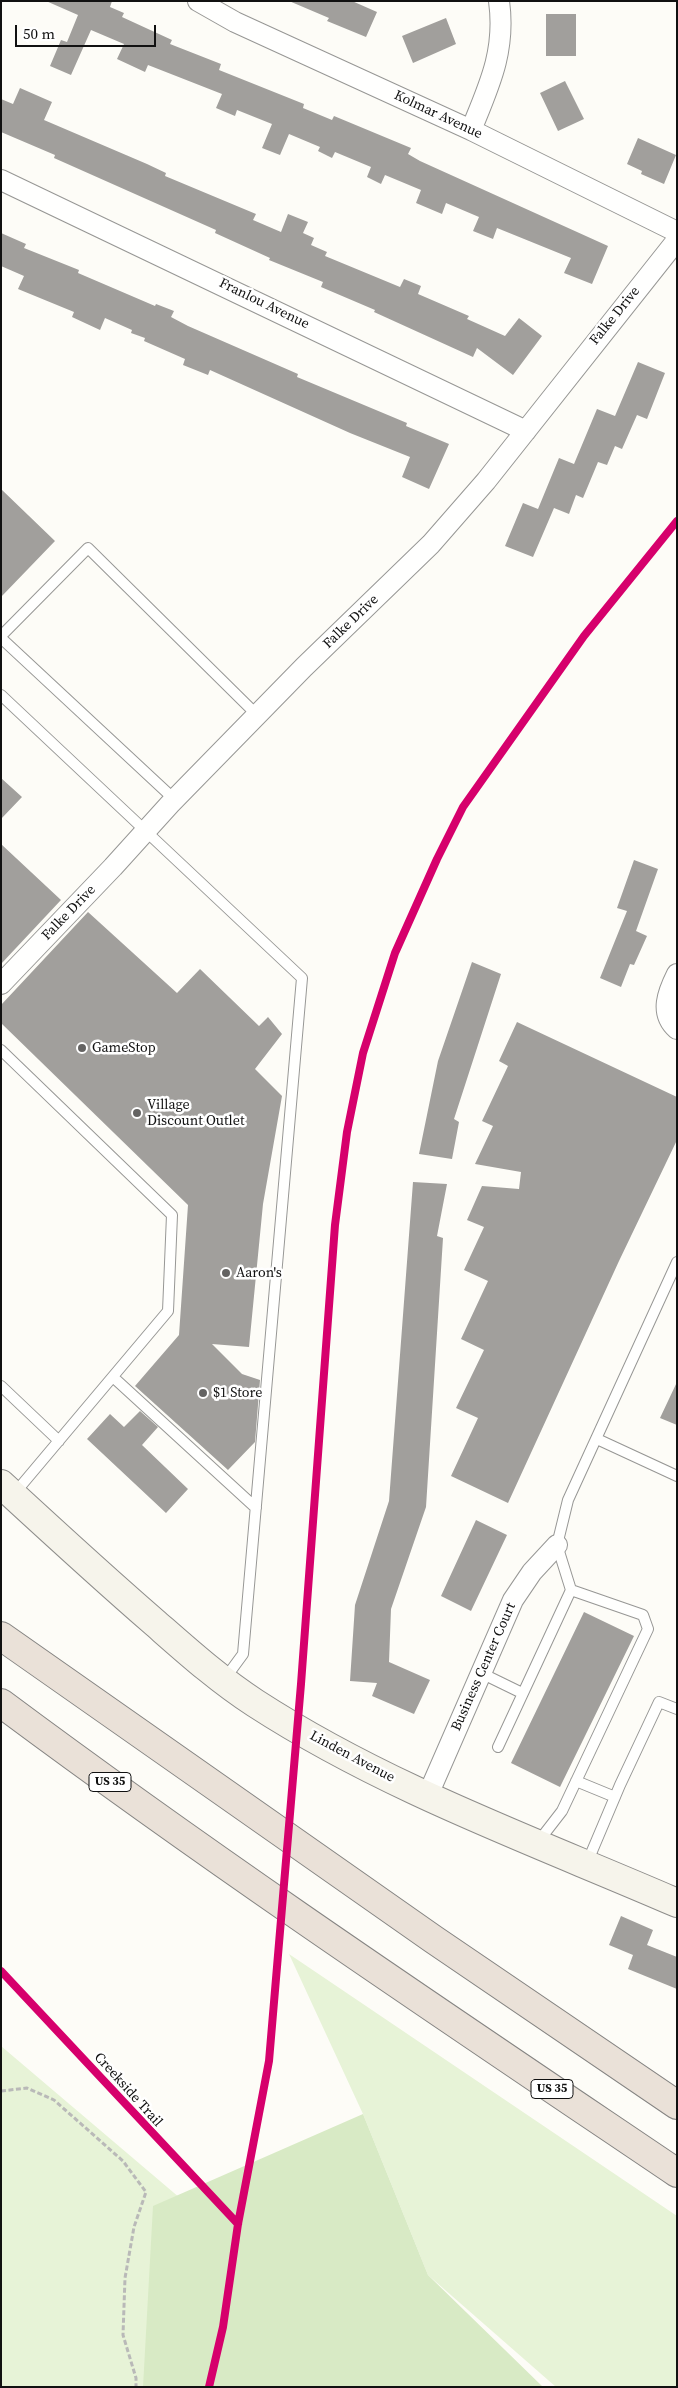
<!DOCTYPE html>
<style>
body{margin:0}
#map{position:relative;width:678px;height:2388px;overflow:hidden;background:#fdfcf7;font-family:"Source Serif 4",serif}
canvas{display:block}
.frame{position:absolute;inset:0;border:2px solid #111;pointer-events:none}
.scale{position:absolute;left:15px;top:25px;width:141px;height:22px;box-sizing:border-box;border:2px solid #111;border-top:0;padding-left:6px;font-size:15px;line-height:18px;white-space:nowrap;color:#111;-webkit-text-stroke:4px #fff;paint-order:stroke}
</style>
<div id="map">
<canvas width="678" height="2388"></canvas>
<div class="frame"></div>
<div class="scale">50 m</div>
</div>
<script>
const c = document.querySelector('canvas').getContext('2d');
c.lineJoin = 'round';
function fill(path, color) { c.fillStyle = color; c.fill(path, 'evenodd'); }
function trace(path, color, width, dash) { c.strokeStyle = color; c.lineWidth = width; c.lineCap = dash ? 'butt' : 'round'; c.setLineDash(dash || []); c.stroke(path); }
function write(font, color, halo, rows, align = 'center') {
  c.font = font + ' "Source Serif 4",serif'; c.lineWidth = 5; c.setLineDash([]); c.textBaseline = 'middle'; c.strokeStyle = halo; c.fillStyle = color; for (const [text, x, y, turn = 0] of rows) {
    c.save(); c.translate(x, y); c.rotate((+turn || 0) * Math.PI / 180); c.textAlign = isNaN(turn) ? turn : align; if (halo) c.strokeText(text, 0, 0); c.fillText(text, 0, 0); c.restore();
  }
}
fill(new Path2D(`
 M289,1954L677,2216V2387H556L428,2275L363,2114Z
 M1,2046L200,2215L166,2387H1Z`), '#e7f3d7');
fill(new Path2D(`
 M363,2114L428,2275L543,2387H143L153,2206Z`), '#d8eac5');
fill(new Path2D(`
 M46,1H112L110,7L124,13L122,17L172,40L170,44L221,64L219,70L304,104L303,108L332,120L334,116L411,148L408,154L420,161L608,246L592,284L564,273L571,258L497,228L493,239L473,231L479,217L446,203L442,214L416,203L421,190L385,175L381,184L367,177L371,167L335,152L332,158L318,151L320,147L289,134L280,155L262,148L272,124L237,110L235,116L216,108L222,94L148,65L145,72L117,59L124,44L91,30L71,75L50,66L61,40L67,42L78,15Z
 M289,1H352L377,12L366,37L327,21L329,18Z
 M546,14H576V56H546Z
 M446,18L456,44L413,63L402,36Z
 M565,81L584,119L558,131L540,93Z
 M20,88L52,102L44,120L147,164L166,173L165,176L256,214L253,220L281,232L288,214L308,222L303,233L314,238L311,245L327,252L325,256L400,287L404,279L421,286L418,294L469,316L467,319L505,336L519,318L542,336L513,375L477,348L473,357L374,312L375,310L321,287L323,282L269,260L270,258L215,233L216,230L54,158L55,155L1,132V99L13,104Z
 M638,138L676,155L664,184L641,174L642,171L627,164Z
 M1,233L26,244L24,248L79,270L78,273L155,306L156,304L174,311L171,317L188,326L298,374L297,377L407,423L406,426L449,444L429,489L402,477L410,457L350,433L210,370L208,375L183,365L185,359L144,341L145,338L131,333L132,330L105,318L100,330L72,317L74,312L18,289L24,276L1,266Z
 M638,362L665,373L647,419L637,415L622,449L615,446L607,465L598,462L583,498L576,495L569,514L554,508L533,557L505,546L523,503L538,509L559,458L574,464L597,409L615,416Z
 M1,489L55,541L1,597Z
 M1,778L22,797L1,819Z
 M1,844L61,900L1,964Z
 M634,860L658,869L636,931L647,936L634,965L630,964L621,987L600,978L627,911L617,908Z
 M88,912L177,993L200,969L259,1026L268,1017L282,1034L255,1069L282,1096L263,1204L249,1347L212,1344L242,1374L260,1380L255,1442L228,1470L135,1386L179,1335L188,1205L1,1023V1005Z
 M472,962L501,974L454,1119L459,1122L452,1159L419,1154L438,1061Z
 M517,1022L677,1097V1140L619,1261L508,1503L451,1476L478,1418L456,1408L484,1350L461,1339L488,1281L464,1270L484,1227L467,1220L482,1186L519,1189L521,1172L475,1164L493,1126L482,1121L508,1066L499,1061Z
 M413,1182L447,1184L437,1236L443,1238L426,1507L391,1609L389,1662L430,1680L414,1714L372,1696L377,1683L350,1681L355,1605L389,1501Z
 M677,1382V1425L660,1418Z
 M140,1411L158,1427L142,1445L188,1489L166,1513L87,1439L110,1414L124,1427Z
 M476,1520L507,1535L471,1611L441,1596Z
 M584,1612L634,1636L560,1787L511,1763Z
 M621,1916L653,1930L647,1945L677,1957V1989L628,1969L633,1955L609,1945Z`), '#a19f9c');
const service = new Path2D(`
 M1,636L88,548L257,715
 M1,638L174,799
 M1,695L302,978L243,1654L224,1680
 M1,1050L172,1215L168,1311L14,1494
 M113,1377L256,1508
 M1,1386L59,1441
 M597,1439L677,1476
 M481,1673L522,1693
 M498,1747L571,1590
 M576,1781L615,1797
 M538,1842L562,1811L648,1629L643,1615L571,1590L557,1545L568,1500L677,1262
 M587,1863L620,1785L659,1702L677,1709`);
const minor = new Path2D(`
 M198,1L235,22L471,130L677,232
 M471,130C489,86 506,51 499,1
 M1,180L526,431
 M677,974C668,992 659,1013 677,1029
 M1,984L113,867L170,804L304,667L431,544L486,481L677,240
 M427,1797L513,1600L532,1572L557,1545`);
const secondary = new Path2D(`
 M1,1484C52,1531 102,1577 154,1622C186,1650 218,1679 255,1703C386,1788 534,1841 677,1903`);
const motorway = new Path2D(`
 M1,1636L433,1939L677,2105
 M1,1703C221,1867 449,2019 677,2173`);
trace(service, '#979795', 12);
trace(minor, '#979795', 22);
trace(secondary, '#8e8d8b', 30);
trace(motorway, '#858482', 30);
trace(new Path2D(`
 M1,2091L27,2088L54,2100L123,2161L146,2192L134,2227L125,2278L123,2335L136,2378V2387`), '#b9b9b8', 3, [5, 2.5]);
trace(service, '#fffffe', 10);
trace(minor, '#fffffe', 20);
trace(secondary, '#f6f4eb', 28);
trace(motorway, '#eae1d8', 28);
trace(new Path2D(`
 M1,1971L238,2224
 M209,2387L223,2327L238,2224L269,2061L301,1684L335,1225L347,1132L363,1053L395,953L437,859L463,807L584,636L677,521`), '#d6006c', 8);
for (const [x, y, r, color] of [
 [82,1048,5,"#646362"],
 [137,1113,5,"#646362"],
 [226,1273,5,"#646362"],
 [203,1393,5,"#646362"]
]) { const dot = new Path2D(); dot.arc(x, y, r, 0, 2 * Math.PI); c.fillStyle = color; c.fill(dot); trace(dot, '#fff', 2); }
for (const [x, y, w] of [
 [110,1782,42],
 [552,2089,42]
]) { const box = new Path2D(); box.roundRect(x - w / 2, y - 9.5, w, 19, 4); c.fillStyle = '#fff'; c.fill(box); trace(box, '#111', 1); }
write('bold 12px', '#111', null, [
 ["US 35",110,1782],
 ["US 35",552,2089]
]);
write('14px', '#111', '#fff', [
 ["Kolmar Avenue",438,115,25],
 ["Franlou Avenue",264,304,26],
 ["Falke Drive",615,316,-51],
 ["Falke Drive",351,622,-44],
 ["Falke Drive",69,913,-46],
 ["Business Center Court",484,1667,-66],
 ["Linden Avenue",352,1757,28],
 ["Creekside Trail",128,2090,48]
]);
write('14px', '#111', '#fff', [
 ["GameStop",92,1048],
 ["Village",147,1105],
 ["Discount Outlet",147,1121],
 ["Aaron's",236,1273],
 ["$1 Store",213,1393]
], 'left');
</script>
